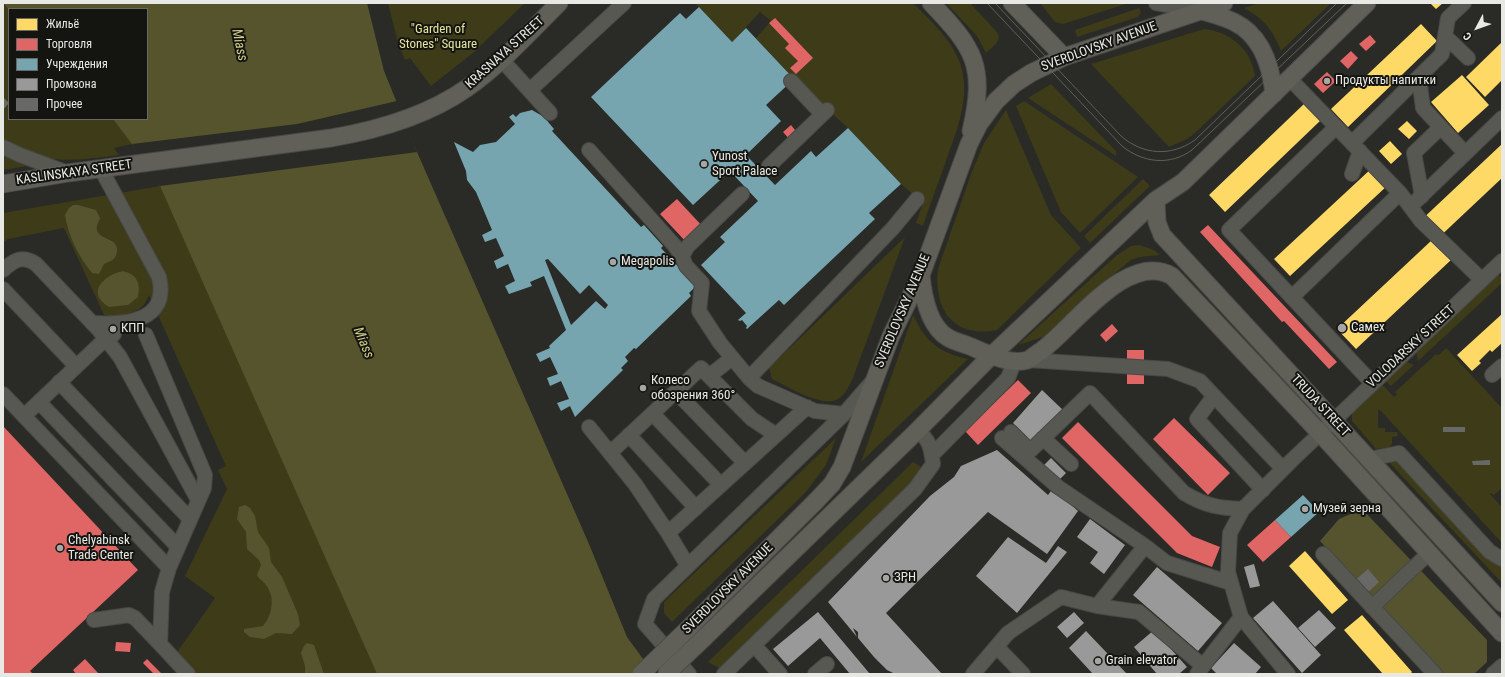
<!DOCTYPE html>
<meta charset="utf-8">
<style>
body{margin:0}
#map{position:relative;width:1505px;height:677px;overflow:hidden;background:#2a2a27;font-family:"Roboto Condensed",sans-serif}
canvas{display:block}
.frame{position:absolute;inset:0;border:4px solid #e8e8e5;pointer-events:none}
.legend{position:absolute;left:8px;top:8px;width:140px;height:112px;box-sizing:border-box;background:#141411;border:1px solid #696966;margin:0;padding:5px 7px;list-style:none;font-size:12px;color:#e8e8e5}
.legend li{display:flex;align-items:center;gap:8px;height:20px}
.legend b{width:20px;border:1px solid #696966}
.north{position:absolute;left:1457px;top:8px;width:40px;height:40px;-webkit-text-stroke:3px #141411;paint-order:stroke;rotate:229deg;font-size:11px;font-weight:700;line-height:16px;text-align:center;color:#e8e8e5}
.north::after{content:'';display:block;margin:auto;width:14px;height:18px;background:#e8e8e5;clip-path:polygon(50% 0,100% 100%,50% 72%,0 100%)}
</style>
<div id="map">
<canvas width="1505" height="677"></canvas>
<div class="frame"></div>
<ul class="legend">
<li><b style="height:11px;background:#ffd966"></b>Жильё</li>
<li><b style="height:11px;background:#e06666"></b>Торговля</li>
<li><b style="height:11px;background:#76a5af"></b>Учреждения</li>
<li><b style="height:11px;background:#999"></b>Промзона</li>
<li><b style="height:11px;background:#686866"></b>Прочее</li>
</ul>
<div class="north">С</div>
</div>
<script>
const c = document.querySelector('canvas').getContext('2d');
c.lineJoin = 'round';
function fill(path, color) { c.fillStyle = color; c.fill(path, 'evenodd'); }
function trace(path, color, width, dash) { c.strokeStyle = color; c.lineWidth = width; c.lineCap = dash ? 'butt' : 'round'; c.setLineDash(dash || []); c.stroke(path); }
function write(font, color, halo, rows, align = 'center') {
  c.font = font + ' "Roboto Condensed",sans-serif'; c.lineWidth = 4; c.setLineDash([]); c.textBaseline = 'middle'; c.strokeStyle = halo; c.fillStyle = color; for (const [text, x, y, turn = 0] of rows) {
    c.save(); c.translate(x, y); c.rotate((+turn || 0) * Math.PI / 180); c.textAlign = isNaN(turn) ? turn : align; if (halo) c.strokeText(text, 0, 0); c.fillText(text, 0, 0); c.restore();
  }
}
fill(new Path2D(`
 M388,3H525L473,53L431,86L410,58L405,60L398,43Z
 M695,3H913C930,20 952,40 960,63C972,97 956,132 945,164C937,186 930,205 923,226L916,223L923,203L901,184L848,128L794,79L756,38L771,21L760,12L732,42Z
 M946,3H970L997,32C1003,41 992,47 986,53L977,36Z
 M1040,3H1129L1063,24L1055,22Z
 M1259,3H1331L1281,51C1272,29 1265,20 1244,8Z
 M3,4L9,10V119H113L132,144L114,148L119,155C76,161 41,166 3,140Z
 M1139,8L1141,12L1138,17L1077,37L1075,30Z
 M1204,29C1231,32 1251,49 1255,76L1195,133L1187,139L1169,147L1091,64Z
 M1051,84L1116,151V156L1028,98Z
 M1024,101L1138,177L1080,233L1061,212L1016,106Z
 M1006,110L1051,215L1081,248L997,330C953,339 933,308 938,269L971,174L984,143Z
 M3,156L27,166L3,170Z
 M1143,179L1150,186L1090,243L1084,236Z
 M160,186L180,229L377,674H193L175,655L215,598L185,576L227,489L218,470L226,466L225,464L149,295C144,309 135,313 120,315C114,316 110,317 104,315L64,228L8,239L3,243V213Z
 M905,237L853,378C849,386 845,396 836,400C821,407 786,386 772,379L769,368Z
 M1139,245L1154,250L1160,255L1140,257L1131,260L1101,285L1046,336L1018,345L1117,255L1131,246Z
 M1498,274L1502,278V283L1418,361L1416,351Z
 M913,315C926,342 938,352 968,359L861,462Z
 M1446,348L1502,408V488L1494,495L1491,493L1490,494L1502,507V543L1380,410H1378V428H1385V432H1397L1398,436L1392,437V444L1389,447L1376,449L1352,421V411L1381,383L1394,397L1397,394L1395,392L1436,354L1439,355Z
 M1405,361L1414,365L1391,386L1385,380Z
 M836,438L826,465L806,492L672,622L664,613V602Z
 M1394,458L1487,557L1502,566V583L1386,459Z
 M913,462L920,466V476L727,664L719,668L708,662Z`), '#3d3b18');
fill(new Path2D(`
 M73,205H78L96,210L100,218C99,222 96,225 97,230C100,241 119,237 117,252C116,260 110,261 104,264L99,274L92,273C79,257 68,236 65,215L69,208Z
 M123,271C137,274 141,284 138,297L128,305L109,307C85,293 104,275 123,271Z
 M245,505L250,508L255,516L258,532L269,548L271,562L282,577L298,614L300,625L292,634L276,633L264,639L250,637L244,632V629L263,626C273,615 275,596 266,585C263,581 259,579 257,575L261,565L259,560L247,549L246,532L237,519L239,507Z
 M1362,509L1487,640V662L1474,674H1442L1320,541L1339,519Z
 M307,643L314,645L324,674H305V666L301,653L304,646Z`), '#55542f');
fill(new Path2D(`
 M3,3H367L384,71L417,152L589,544L627,637L654,674H377L160,186L146,163L113,119H147V9H9V10Z`), '#56542d');
fill(new Path2D(`
 M397,101L417,152L160,186L132,144L297,124Z`), '#2a2a27');
fill(new Path2D(`
 M1430,3H1443L1436,9Z
 M1421,24L1437,41L1348,127L1331,109Z
 M1502,42V80L1485,97L1466,77Z
 M1462,75L1489,105L1458,133L1431,102Z
 M1305,103L1321,120L1225,212L1209,195Z
 M1407,121L1417,131L1409,139L1398,129Z
 M1390,141L1402,154L1391,164L1379,151Z
 M1502,144V178L1434,242L1451,260L1356,349L1337,329L1432,240L1417,224Z
 M1372,168L1388,185L1290,276L1274,259Z
 M1502,314V343L1492,352L1490,350L1479,361L1481,363L1472,371L1457,355Z
 M1305,551L1348,600L1332,614L1289,566Z
 M1362,615L1412,672L1410,674H1383L1344,630Z`), '#ffd966');
fill(new Path2D(`
 M775,18L813,58L796,74L790,68L798,61L785,48L789,44L769,23Z
 M1370,35L1376,42L1366,51L1359,44Z
 M1351,51L1358,58L1348,69L1340,61Z
 M1327,72L1336,81L1323,93L1314,84Z
 M791,125L799,135L791,141L783,132Z
 M677,199L704,228L687,243L660,214Z
 M1208,225L1337,362L1329,369L1284,321L1282,322L1200,232Z
 M1112,324L1118,331L1106,342L1100,335Z
 M1127,350H1144V384H1127Z
 M1018,380L1031,393L978,445L965,431Z
 M1174,418L1230,473L1208,495L1153,439Z
 M1078,422L1192,536L1220,547L1212,567L1177,553L1062,438Z
 M3,426L138,570L30,671L33,674H3Z
 M1275,520L1291,537L1263,562L1247,545Z
 M116,642L131,643L130,652L115,651Z
 M85,659L99,674H76L73,670Z
 M147,659L162,674H154L143,663Z`), '#e06666');
fill(new Path2D(`
 M699,7L732,42L746,28L794,79L766,105L781,121L746,155L775,185L811,151L816,157L848,128L901,184L869,213L875,219L784,305L779,300L747,329L746,328L747,326L742,320L740,321L738,320L746,313L701,265L725,242L720,237L758,201L730,171L693,205L591,97L680,13L686,19Z
 M532,110L544,117L554,129L552,131L641,227L644,225L663,246L661,248L696,286L689,293L691,296L636,349L634,348L625,357L628,361L621,368L623,370L575,417L570,406L561,411L557,403L569,399L561,381L550,386L547,378L558,374L550,357L540,362L536,354L550,348L549,346L566,330L544,276L530,282L532,286L509,294L505,286L515,281L508,264L497,269L494,261L504,256L496,238L485,242L482,235L492,230L476,192L467,180L466,171L454,142L473,152L480,145L496,142L515,124L509,117L513,114L516,117L520,113ZM548,259L580,294L589,285L608,305L605,309L596,301L571,325L545,260Z
 M1303,495L1319,512L1291,537L1275,520Z`), '#76a5af');
fill(new Path2D(`
 M1042,390L1063,410L1031,441L1013,423Z
 M997,450L1048,495L1051,491L1053,493L1055,491L1078,511L1047,554L988,512L886,613L942,674H895L887,670L874,657L858,638V632L853,628L857,637L828,602L930,496L954,477L961,466Z
 M1051,458L1066,473L1057,482L1042,467Z
 M1090,519L1125,545L1104,574L1090,563L1098,552L1077,537Z
 M1008,537L1046,563L1058,546L1067,552L1017,613L976,576Z
 M1254,564L1260,586L1250,588L1244,567Z
 M1157,567L1222,623L1198,651L1133,595Z
 M1273,601L1321,655L1302,673L1253,618Z
 M1319,610L1336,628L1315,647L1298,628Z
 M818,612L870,674H850L820,638L788,666L773,649Z
 M1074,612L1084,623L1067,638L1057,627Z
 M1154,630L1187,667L1179,674H1157L1134,647Z
 M1086,631L1127,674H1093L1069,648Z
 M1234,643L1261,667L1255,674H1217L1211,668Z`), '#999');
fill(new Path2D(`
 M3,97L9,103L3,110Z
 M1443,427H1465V432H1443Z
 M1490,460V465H1473L1472,461Z
 M1368,569L1379,582L1364,596L1352,583Z`), '#686866');
const minor = new Path2D(`
 M1156,3L1201,11
 M1445,36L1468,58
 M501,59L550,113
 M1419,78L1423,108L1465,153
 M1290,79L1400,193L1421,221L1482,280
 M791,81L822,114
 M530,90L624,3
 M1336,127L1229,230L1372,383
 M1352,143L1442,54L1448,18L1464,3
 M3,147L20,155L68,173
 M589,150L674,245L682,256
 M769,166L827,110
 M1352,174L1360,151
 M742,194L688,246L682,256L686,266L702,283L699,311L720,343L749,378L758,386L815,411L844,414
 M1422,196L1414,153L1441,127
 M1411,206L1502,118
 M3,270C14,260 22,255 36,264L99,330L120,357L198,500
 M3,289L76,366
 M1292,297L1400,193
 M92,323C124,325 170,322 159,277L101,169
 M146,335L205,475L204,488L169,568
 M1028,360L1168,369L1200,381L1283,469
 M1492,375L1502,366
 M709,376L732,358
 M749,378L893,228L917,199
 M59,382L190,519
 M676,392L745,463
 M3,394L169,568L162,592L160,644L188,674
 M1214,396L1197,419L1263,490
 M39,402L178,547
 M653,414L721,485
 M24,416L99,345L114,334
 M589,427L635,484L668,533L807,407
 M1011,432L1030,451L1090,393L1184,493C1206,506 1218,508 1243,509
 M629,435L696,508
 M1002,438L1058,487L1145,546
 M1043,438L1071,464
 M610,453L701,368L752,419L776,435
 M932,455L1008,378L1015,360
 M1369,459L1399,453L1490,552L1502,559
 M668,533L688,566
 M1323,554L1435,674
 M1097,606L1139,612L1203,666
 M1372,607L1429,553
 M94,620L129,615L135,618L160,644
 M754,645L780,674
 M997,647L1023,674
 M689,674L645,624L654,599L844,414L871,383
 M724,674L915,489L933,464C931,449 930,439 917,431
 M815,674L827,664
 M973,674L1008,633L1061,597L1097,606L1145,546L1167,563L1231,583
 M1197,674L1241,617
 M1288,674L1241,617L1228,572L1230,533L1243,509L1292,460L1502,261
 M1493,674L1502,666`);
const major = new Path2D(`
 M931,3C975,49 986,66 971,131
 M1012,3L1064,57
 M1202,11C1212,14 1224,17 1234,22C1261,35 1271,66 1274,94
 M3,184L68,173L331,138C378,130 427,116 467,88C501,64 530,32 559,3
 M1156,200L1157,222L1162,235L1502,603
 M921,275C923,295 928,325 947,337C953,341 961,343 967,345C985,352 1008,366 1028,360C1032,358 1037,353 1041,351C1073,328 1127,250 1172,276L1320,433L1502,633
 M692,625L817,500L832,484L842,467L891,336L921,275L969,144L979,124L996,101L1014,84L1031,73L1064,57L1224,3
 M705,637L917,431L991,356L1156,200L1183,182L1367,3`);
trace(minor, '#484846', 16);
trace(major, '#484846', 19);
trace(minor, '#585852', 14);
trace(major, '#606059', 17);
trace(new Path2D(`
 M987,3L1122,146C1143,163 1170,166 1192,150L1347,3
 M995,3L1121,136C1143,155 1171,157 1195,140L1337,3`), '#60605b', 1);
const majorBridge = new Path2D(`
 M641,674L692,625
 M666,674L705,637`);
trace(majorBridge, '#484846', 19, []);
trace(majorBridge, '#606059', 17);
for (const [x, y, r, color] of [
 [1327,81,4,"#a6a6a2"],
 [704,164,4,"#a6a6a2"],
 [613,262,4,"#a6a6a2"],
 [1342,328,5,"#a6a6a2"],
 [113,329,4,"#a6a6a2"],
 [643,388,4,"#a6a6a2"],
 [1305,509,4,"#a6a6a2"],
 [60,548,4,"#a6a6a2"],
 [886,578,4,"#a6a6a2"],
 [1098,661,4,"#a6a6a2"]
]) { const dot = new Path2D(); dot.arc(x, y, r, 0, 2 * Math.PI); c.fillStyle = color; c.fill(dot); trace(dot, '#141411', 1.5); }
write('13px', '#e7e59d', '#141411', [
 ["\"Garden of",438,30],
 ["Stones\" Square",438,45]
]);
write('13px', '#e8e8e5', '#141411', [
 ["SVERDLOVSKY AVENUE",1099,47,-20],
 ["KRASNAYA STREET",505,53,-42],
 ["KASLINSKAYA STREET",74,173,-8],
 ["SVERDLOVSKY AVENUE",903,311,-67],
 ["VOLODARSKY STREET",1411,347,-43],
 ["TRUDA STREET",1320,406,47],
 ["SVERDLOVSKY AVENUE",728,589,-45]
]);
write('13px', '#e8e8e5', '#141411', [
 ["Продукты напитки",1335,81],
 ["Yunost",712,157],
 ["Sport Palace",712,172],
 ["Megapolis",621,262],
 ["Самех",1351,328],
 ["КПП",121,329],
 ["Колесо",651,381],
 ["обозрения 360°",651,396],
 ["Музей зерна",1313,509],
 ["Chelyabinsk",68,541],
 ["Trade Center",68,556],
 ["ЗРН",894,578],
 ["Grain elevator",1106,661]
], 'left');
write('italic 14px', '#d0cd86', '#141411', [
 ["Miass",239,45,78],
 ["Miass",363,343,67]
]);
</script>
